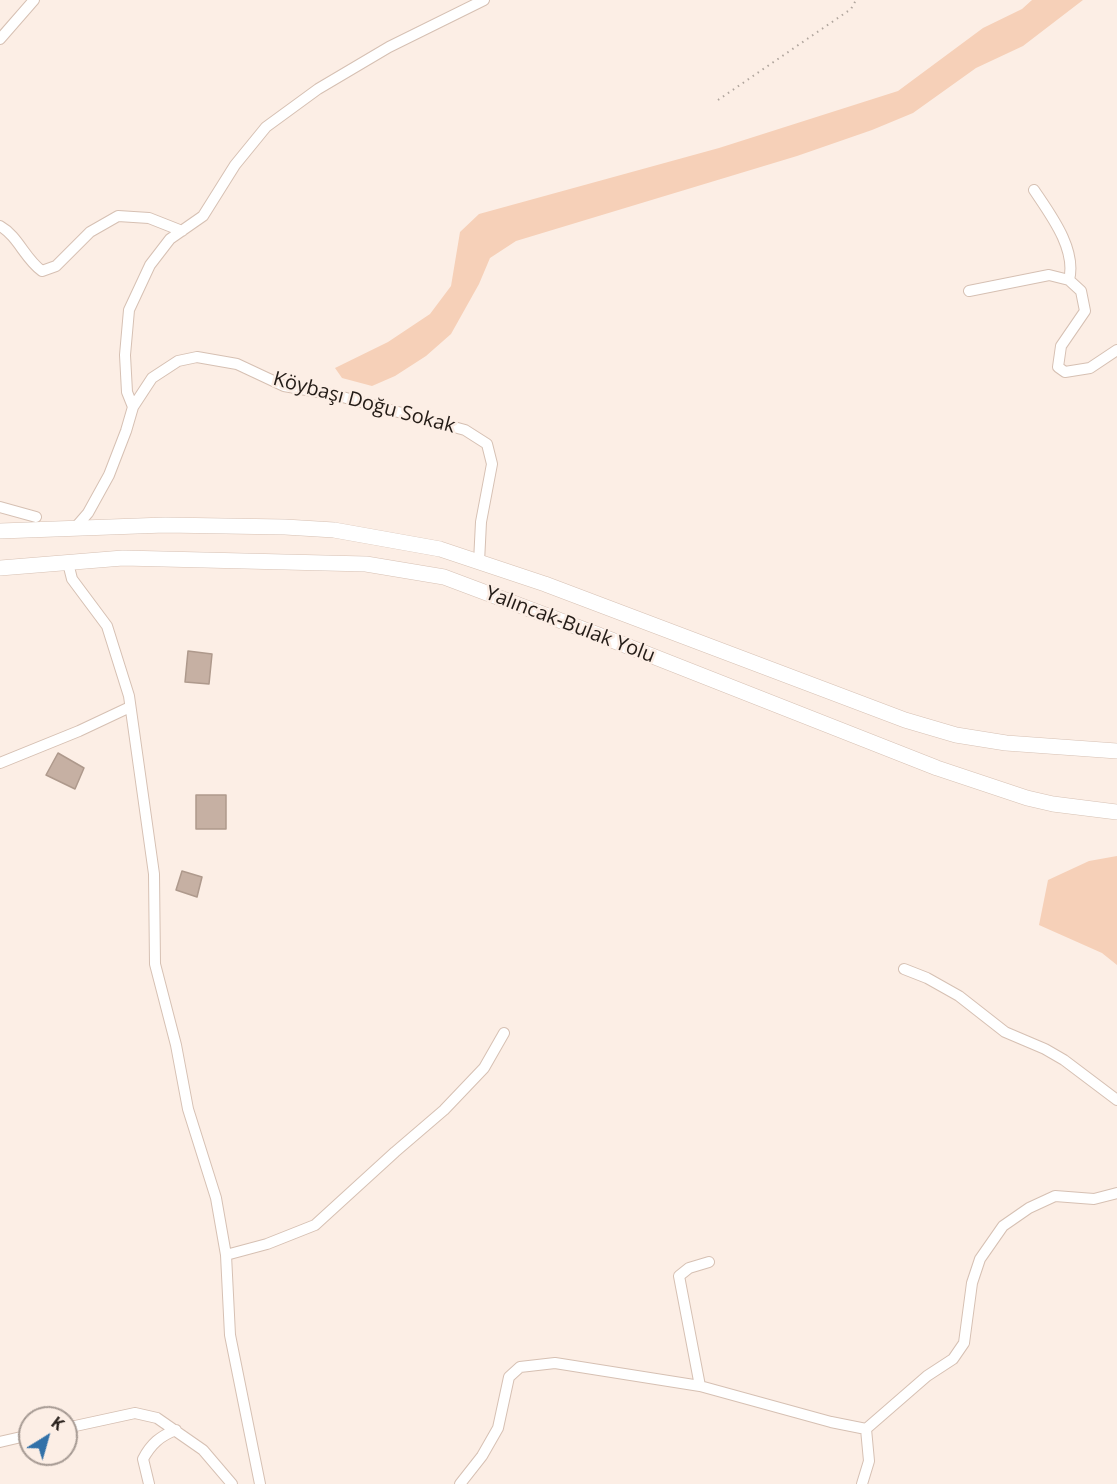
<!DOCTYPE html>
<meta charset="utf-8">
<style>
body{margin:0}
#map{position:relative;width:1117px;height:1484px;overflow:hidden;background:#fceee5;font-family:"Open Sans",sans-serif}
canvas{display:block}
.north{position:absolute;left:18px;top:1406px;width:60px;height:60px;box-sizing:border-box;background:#fceee5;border:2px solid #a69a93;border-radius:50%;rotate:37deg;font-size:16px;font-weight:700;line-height:24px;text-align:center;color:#241c17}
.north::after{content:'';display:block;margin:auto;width:21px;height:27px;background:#3271a8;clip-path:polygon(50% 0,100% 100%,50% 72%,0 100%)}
</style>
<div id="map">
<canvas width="1117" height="1484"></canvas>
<div class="north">K</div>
</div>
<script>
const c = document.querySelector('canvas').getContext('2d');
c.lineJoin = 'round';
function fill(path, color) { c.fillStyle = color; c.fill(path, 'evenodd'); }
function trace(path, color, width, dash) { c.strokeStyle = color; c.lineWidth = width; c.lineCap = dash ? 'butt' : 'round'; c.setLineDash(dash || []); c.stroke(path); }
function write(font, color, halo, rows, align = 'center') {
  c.font = font + ' "Open Sans",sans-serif'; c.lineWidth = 5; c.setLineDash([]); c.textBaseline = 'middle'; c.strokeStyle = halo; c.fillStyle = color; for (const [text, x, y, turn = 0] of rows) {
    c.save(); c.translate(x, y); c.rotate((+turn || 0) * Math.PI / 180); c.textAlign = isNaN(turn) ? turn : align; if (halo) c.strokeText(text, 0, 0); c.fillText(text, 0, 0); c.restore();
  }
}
fill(new Path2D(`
 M1032,0H1083L1023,46L976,68L913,113L872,130L797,156L516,241L490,258L479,284L451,334L426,356L395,376L372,386L342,378L335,368L388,342L430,314L451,286L460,232L479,214L719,148L898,91L983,28L1022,9Z
 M1117,856V965L1102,953L1039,925L1048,880L1089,861Z`), '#f6d0b8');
const building = new Path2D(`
 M188,651L212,654L209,684L185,682Z
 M58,753L84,768L75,789L46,775Z
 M196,795H226V829H196Z
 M182,871L202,877L197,897L176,890Z`);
fill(building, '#c6b0a3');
trace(building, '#ae998c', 1.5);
const street = new Path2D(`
 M0,39L34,0
 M1034,190C1050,214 1077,249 1069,280
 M0,226C18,236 25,259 42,271L56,266L90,232L118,216L149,218L182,231
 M969,291L1049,275L1069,280L1081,291L1085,311L1061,346L1058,367L1065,372L1090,368L1117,350
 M133,407L127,392L125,355L129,310L150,265L170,239L203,216L235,165L266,127L318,89L389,47L484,0
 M0,507L36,517
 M75,528L88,513L109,475L126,431L133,407L152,378L178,361L197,357L237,364L284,386L335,395L465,430L487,444L492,464L481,522L479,562
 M68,563L72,579L107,626L129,696L154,874L155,964L176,1045L188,1109L216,1198L226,1255L230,1335L260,1484
 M0,763L79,731L130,707
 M904,969L927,978L959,996L1005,1032L1045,1049L1064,1060L1117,1100
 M226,1255L267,1244L315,1225L395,1152L444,1110L484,1068L504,1033
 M700,1386L679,1276L689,1268L709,1262
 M66,1428L135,1413L157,1418L203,1450L232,1484
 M0,1442L30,1435
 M149,1484L143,1459C151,1444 160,1436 176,1430
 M460,1484L482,1456L498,1428L509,1377L520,1367L555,1363L700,1386L831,1422L866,1429L927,1376L953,1359L964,1343L972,1283L980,1259L1003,1226L1029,1208L1055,1196L1094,1199L1117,1193
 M862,1484L869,1461L866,1429`);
const secondary = new Path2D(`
 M0,531L165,525L285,527L334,530L440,549L545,584L905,720L956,735L1006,743L1117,751
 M0,568L123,558L366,564L444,577L604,637L937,768L1027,798L1053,804L1117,812`);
trace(street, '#d6c0b3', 12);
trace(secondary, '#d6c0b3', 16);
trace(new Path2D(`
 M718,100L851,9L856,0`), '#b1a69e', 2, [1.5, 4.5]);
trace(street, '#fff', 10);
trace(secondary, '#fff', 15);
write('20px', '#241c17', '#fceee5', [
 ["Köybaşı Doğu Sokak",364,403,15],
 ["Yalıncak-Bulak Yolu",570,625,21]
]);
</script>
